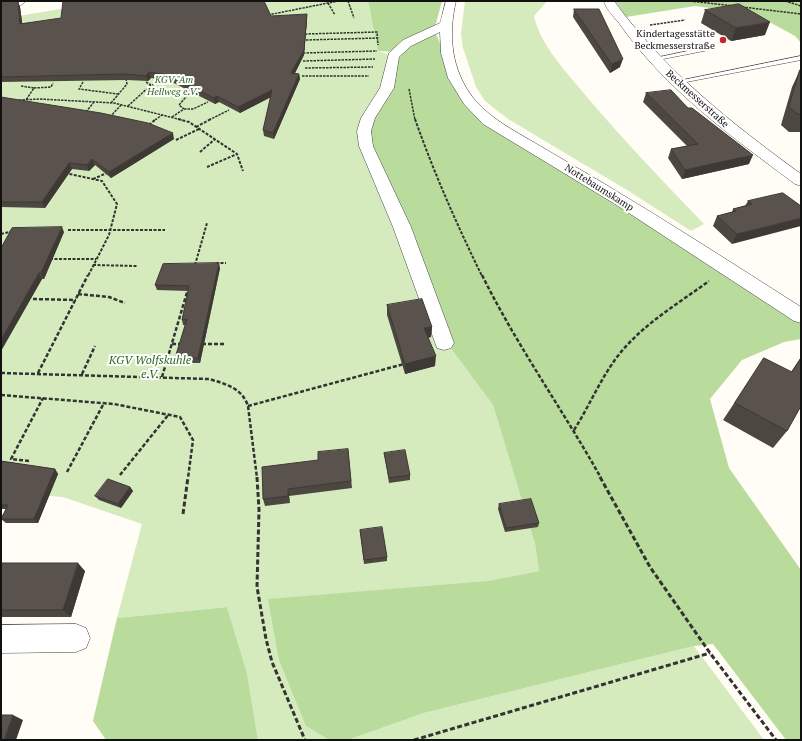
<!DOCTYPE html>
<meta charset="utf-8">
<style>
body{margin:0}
#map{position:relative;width:802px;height:741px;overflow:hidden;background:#fffdf5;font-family:"PT Serif",serif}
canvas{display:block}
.frame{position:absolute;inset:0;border:2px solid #111;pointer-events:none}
</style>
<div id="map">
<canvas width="802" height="741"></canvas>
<div class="frame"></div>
</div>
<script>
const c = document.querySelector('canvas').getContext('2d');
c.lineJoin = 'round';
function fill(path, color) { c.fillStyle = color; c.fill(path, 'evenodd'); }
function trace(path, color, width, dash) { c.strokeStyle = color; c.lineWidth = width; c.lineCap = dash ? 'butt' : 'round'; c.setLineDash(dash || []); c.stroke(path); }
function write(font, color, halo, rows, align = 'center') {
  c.font = font + ' "PT Serif",serif'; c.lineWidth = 4; c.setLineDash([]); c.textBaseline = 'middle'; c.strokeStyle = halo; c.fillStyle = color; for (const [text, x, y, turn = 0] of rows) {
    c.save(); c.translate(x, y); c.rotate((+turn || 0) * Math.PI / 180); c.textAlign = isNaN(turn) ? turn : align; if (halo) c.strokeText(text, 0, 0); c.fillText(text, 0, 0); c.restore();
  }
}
fill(new Path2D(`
 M108,1H368L378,51L393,56L402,227L452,350L493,405L535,544L539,571L489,581L306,726L329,740H258L247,673L227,607L117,618L142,524L63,497L1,492V19Z
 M465,1H547L534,16C540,45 568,74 587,97C624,141 664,182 704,224L691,231L627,190L508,119L485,101L476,87L463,48L461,34Z
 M694,646L764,740H348L424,713Z`), '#d5ebbd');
fill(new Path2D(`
 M368,1H442L435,27L396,52L378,51Z
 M615,1H801V43L795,36L755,14L695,6L626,17Z
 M435,32L470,108L801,316V339L784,342L742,360L710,399L729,468L801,570V740H786L713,644L694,646L424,713L348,740H329L306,726L279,660L268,599L488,581L539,571L535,544L493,405L452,350L366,131L395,54Z
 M227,607L247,673L258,740H106L93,721L117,618Z`), '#b9dc9c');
const service = new Path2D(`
 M20,1H26L20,6L17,4Z
 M707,47L709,48V50L653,61L650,59Z
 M801,56V60L676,84L673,82Z`);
const minor = new Path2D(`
 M446,1H456C448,35 451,70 474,99C491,119 513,130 535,143C558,156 580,170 603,183C670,223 735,265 801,307V323L794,321L615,204L483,124L464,104L448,78L441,53L440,32L411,46L399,57L394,88L375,118L371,131L373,146L411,227L454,343L451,348L444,350L437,348L393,227L359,146L357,131L361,118L380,88L389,53L403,40L440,23Z
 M604,1H614C665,71 731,123 801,174V186L795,184C732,137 665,89 619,23C614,17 605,8 604,1Z
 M76,624L86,628L90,638L86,648L76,652L1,653V625Z`);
trace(service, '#444', 1);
trace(minor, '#444', 1);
trace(new Path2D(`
 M348,1L354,18
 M690,1L734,6
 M785,1L801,6
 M328,3L335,15
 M742,7L801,14
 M268,15L338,1
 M650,25L685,20
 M305,34L377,32L378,45
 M306,40L378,38
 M303,53L377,51
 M303,61L375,59
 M305,68L373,67
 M302,76H369
 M83,82L79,89L118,94
 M146,82L151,85L166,82
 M21,86L34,88L26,100
 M34,88L51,87L53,83
 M409,89L415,120
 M19,100L40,99L114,103L182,120
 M111,103L127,84L126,79
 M128,106L151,85
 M184,109H193L208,102
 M86,112L94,102
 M110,117L121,105
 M172,117L184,109L179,105L192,90
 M155,120L162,115
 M209,120L229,110`), '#333', 1.5, [2.5, 1]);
trace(new Path2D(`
 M178,119L189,122L237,154L243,171
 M415,119C434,173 457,225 482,276
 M149,125L156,119
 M196,127L211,119
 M176,140L199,129
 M200,152L215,139
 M207,167L237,154
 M65,173L102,181L117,204L109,235L88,276
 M93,179L107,173
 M68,230H165
 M1,234L13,231
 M50,259H96
 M216,263H226
 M93,265L137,266
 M195,265L207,223`), '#333', 2, [3, 1.5]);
trace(new Path2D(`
 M482,275C517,346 563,410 601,478
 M78,294L109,297L125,303
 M33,299L76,300
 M172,344H183
 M202,344H225
 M1,373L209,379C226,384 242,388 248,406L257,478
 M38,373L88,275
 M82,374L95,346
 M162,377L188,289
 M1,395L114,404L180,417L193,440L188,478
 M248,406L404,364
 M574,430C590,405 602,375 621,352C645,323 679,303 709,281
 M29,461L11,459L43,398
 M67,472L104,403
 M120,475L169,414`), '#333', 2.5, [4, 2]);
trace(new Path2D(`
 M257,477L259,510L257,587L266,639L272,662L305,740
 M600,477L650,567L710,653L776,740
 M183,514L188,477
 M414,740L710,653`), '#333', 3, [5, 2.5]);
fill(service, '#fff');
fill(minor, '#fff');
fill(new Path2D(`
 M1,1L18,2L20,7L22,23L271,16L307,19L304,55L295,73L299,74L300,79L274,139L264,136L263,130L271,97L240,113L219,102L215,104L170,81L151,78L148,81L127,80L1,82Z
 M574,9L620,67L610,73L573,17Z
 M705,10L765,35L731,41L701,23Z
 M800,70H801V132H789L781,125L792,87Z
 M646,93L688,108L749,164L682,179L668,158L671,149L687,146L643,102Z
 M1,97L174,139L111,178L95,165L89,171L72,169L45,208L1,207Z
 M783,193L732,244L713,226L717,216L732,212L733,209L745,206L748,201Z
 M64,232L44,279H42L1,351V248Z
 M220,268L200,363H177L175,358L185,325H183L182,320L188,291L157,290L155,285Z
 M387,305L432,327L431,337L428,338L435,366L405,374L387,315Z
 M801,357V406L787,431L773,448L723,420L764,358L791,372Z
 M348,449L352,488L289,496L290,503L265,506L263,499L318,460Z
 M384,453L410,475V480L389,483L385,458Z
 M1,461L55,469L58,474L38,523H6L1,519L6,509H1Z
 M130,487L133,491L121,508L99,500L95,496Z
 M499,504L539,523L538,527L505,532L498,509Z
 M360,530L387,557V561L364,564Z
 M1,563L85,571L71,617H1Z`), '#4d4742');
fill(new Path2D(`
 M18,2L20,7L23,29L20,24Z
 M307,14V19L304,55L292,79L291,73Z
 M770,22L765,35L731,41L736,28Z
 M623,59L620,67L610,73L612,64Z
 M149,72L151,78L148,81L146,76Z
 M299,74L300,79L274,139L273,133Z
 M272,90L273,96L240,113L238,107Z
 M217,96L219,102L215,104L214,98Z
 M173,133L174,139L111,178L109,172Z
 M753,155L749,164L682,179L685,170Z
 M92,159L95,165L89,171L87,165Z
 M69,163L72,169L45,208L42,202Z
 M801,218V226L732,244L737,234Z
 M62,227L64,232L44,279L41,273Z
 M219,263L220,268L200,363L198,358Z
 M39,273L42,279L1,351V340Z
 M432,327L431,337L423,338L424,328Z
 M436,356L435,366L405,374V364Z
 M55,469L58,474L38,523L34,519Z
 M130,487L133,491L121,508L118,504Z
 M288,489L290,503L288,496Z
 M78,563L85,571L71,617L63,610Z
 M13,715L23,720L16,740H4Z`), '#3f3936');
const building = new Path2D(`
 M1,1H16L18,2L20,24L61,18L63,1H264L271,16L307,14L304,50L291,73L299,74L273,133L263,130L272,90L238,107L217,96L214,98L168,75L149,72L146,76L125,74L1,77Z
 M739,4L770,22L736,28L705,10Z
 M574,9H599L623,59L612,64Z
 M800,70H801V114H798L789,107Z
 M671,90L688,108H692L753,155L685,170L671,149L698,144L646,93Z
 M1,97L101,113L148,123L173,133L109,172L92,159L87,165L69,163L42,202H1Z
 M783,193L801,206V218L737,234L717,216L736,211L733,209L752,204L748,201Z
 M62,227L41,273H39L1,340V248L12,228Z
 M219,263L198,358H175L187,319L182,320L189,286L155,285L163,264Z
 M422,299L432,327L424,328L436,356L405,364L387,305Z
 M764,358L792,372L801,358V406L787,431L735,403Z
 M348,449L351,481L288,489V496L263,499L262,467L318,460V452Z
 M405,450L410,475L389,478L384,453Z
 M1,461L55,469L34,519H1L8,505H1Z
 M108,479L130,487L118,504L95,496Z
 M531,499L539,523L506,528L499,504Z
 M382,527L387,557L364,560L360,530Z
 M1,563H78L63,610H1Z
 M1,715H13L4,740H1Z`);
fill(building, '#5a524d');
trace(building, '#3f3936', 1);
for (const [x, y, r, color] of [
 [723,40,4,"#c4262e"]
]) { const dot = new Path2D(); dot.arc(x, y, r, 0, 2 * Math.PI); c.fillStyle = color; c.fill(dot); trace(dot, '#fff', 1.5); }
write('10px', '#111', '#fff', [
 ["Kindertagesstätte",715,34],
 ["Beckmesserstraße",715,46]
], 'right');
write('italic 10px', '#2f6b1f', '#fff', [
 ["KGV \"Am",174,80],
 ["Hellweg e.V.\"",174,92]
]);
write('10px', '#111', '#fff', [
 ["Beckmesserstraße",697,99,42],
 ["Nottebaumskamp",599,188,32]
]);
write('italic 12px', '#2f6b1f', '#fff', [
 ["KGV Wolfskuhle",150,361],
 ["e.V.",150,375]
]);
</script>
